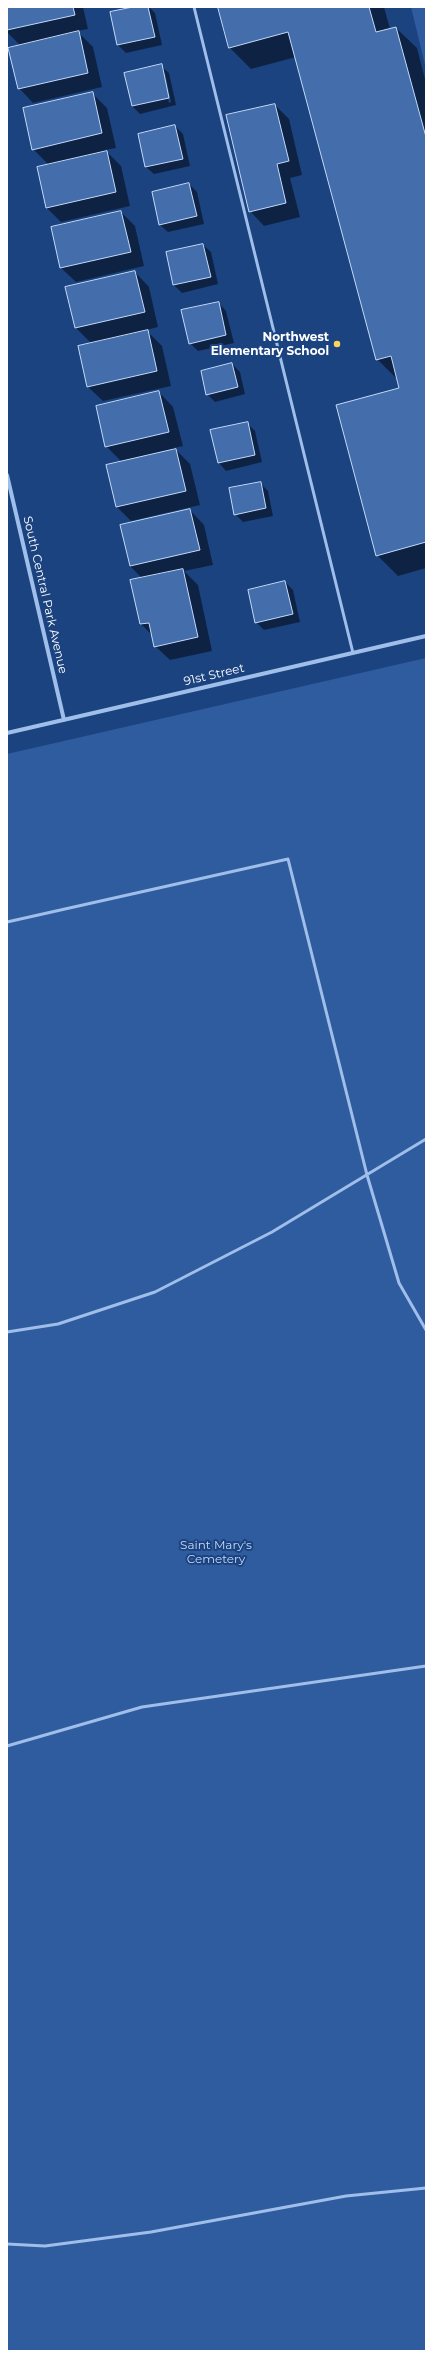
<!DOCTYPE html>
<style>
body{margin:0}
#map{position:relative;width:433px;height:2358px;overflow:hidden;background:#1b4380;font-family:Montserrat,sans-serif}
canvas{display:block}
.frame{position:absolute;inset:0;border:8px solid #fff;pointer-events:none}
</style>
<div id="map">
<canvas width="433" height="2358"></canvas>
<div class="frame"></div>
</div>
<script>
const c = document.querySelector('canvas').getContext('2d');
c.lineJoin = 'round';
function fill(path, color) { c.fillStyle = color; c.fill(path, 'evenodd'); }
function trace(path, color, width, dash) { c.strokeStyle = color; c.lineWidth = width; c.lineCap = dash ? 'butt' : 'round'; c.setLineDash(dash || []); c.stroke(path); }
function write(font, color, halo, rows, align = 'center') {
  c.font = font + ' Montserrat,sans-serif'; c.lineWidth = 4; c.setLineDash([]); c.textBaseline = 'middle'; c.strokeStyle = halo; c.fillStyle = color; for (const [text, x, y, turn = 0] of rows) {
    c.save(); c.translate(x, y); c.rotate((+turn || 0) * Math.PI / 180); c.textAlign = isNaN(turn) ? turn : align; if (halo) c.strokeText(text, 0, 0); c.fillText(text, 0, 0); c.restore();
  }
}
fill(new Path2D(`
 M411,7H426V69Z
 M426,658V2351H7V754Z`), '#2f5c9f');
fill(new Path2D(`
 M7,7H83L88,29L77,31L93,47L102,87L33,103L19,88L21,46L7,32Z
 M137,7H149L155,13L162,45L126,53L118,45L111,13Z
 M219,7H384L390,29L396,28L417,48L426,83V568L398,576L377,555L400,388L398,380L377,359L296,57L251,69L230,48Z
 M161,66L169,73L176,105L140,114L132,106ZM163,73H165L171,102L169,103Z
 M92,93L107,108L116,148L105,150L121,166L130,206L61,222L47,208L49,165L33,149Z
 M275,105L289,119L302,175L290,178L300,217L264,226L250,211Z
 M175,126L183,134L190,166L154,174L146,167Z
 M189,184L197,192L204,224L168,232L160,225Z
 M121,212L135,226L144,266L76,282L61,268L52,228Z
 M203,245L211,252L218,284L182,293L174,285L167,253Z
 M135,272L149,287L158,327L146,330L162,346L171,386L103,401L88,387L79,347L92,344L76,328L66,288Z
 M219,303L226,311L234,343L198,351L190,343Z
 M232,364L240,372L245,394L215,402L207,394Z
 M159,392L173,407L183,446L174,448L190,464L200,505L131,521L116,506L172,451V449L121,461L106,446Z
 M247,423L255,431L262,462L226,471L219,463Z
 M260,483L268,491L273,516L243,522L235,514Z
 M190,510L204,525L213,565L184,571L198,585L212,651L170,660L155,646L153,636L141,624L132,581L143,579L130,566Z
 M285,582L293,590L300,622L264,630L256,622Z`), '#0007');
const building = new Path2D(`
 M7,7H73L75,15L7,30Z
 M133,7H148L155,37L117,45L110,12Z
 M218,7H369L376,32L396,27L426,137V542L376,556L336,405L399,388L391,356L376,360L288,32L229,48Z
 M79,31L88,73L18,89L8,48Z
 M162,64L169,98L132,106L124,73Z
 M93,92L102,133L32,150L23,108Z
 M275,104L289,161L277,164L286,203L249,212L226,115Z
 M175,125L183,159L145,167L138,134Z
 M107,151L116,192L46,208L37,167Z
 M189,183L197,216L159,225L152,192Z
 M121,211L131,252L60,268L51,227Z
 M203,244L211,277L173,285L166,252Z
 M135,271L145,312L75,328L65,287Z
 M219,302L226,335L189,344L181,310Z
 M148,330L157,371L87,387L78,346Z
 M232,363L238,387L206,395L201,371Z
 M159,391L169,432L105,447L96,406Z
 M248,422L255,455L218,463L210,430Z
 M176,449L186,491L116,507L106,465Z
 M261,482L266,508L234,515L229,488Z
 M190,509L200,550L130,566L120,525Z
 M183,569L198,637L154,647L149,623L140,624L130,580Z
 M285,581L293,614L255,623L248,590Z`);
fill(building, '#446dab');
trace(building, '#c4d9f7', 1);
trace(new Path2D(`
 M194,7L353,653
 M7,922L288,859L367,1175L399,1283L426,1330
 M7,1332L58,1324L155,1292L272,1232L426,1139
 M7,1746L142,1707L426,1666
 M7,2244L45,2246L151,2232L346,2196L426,2188`), '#9fbeea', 3);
trace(new Path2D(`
 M7,475L64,720
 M7,733L426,636`), '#9fbeea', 4);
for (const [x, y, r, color] of [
 [337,344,4,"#fbd45c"]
]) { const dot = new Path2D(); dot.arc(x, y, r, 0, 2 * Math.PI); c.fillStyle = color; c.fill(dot); trace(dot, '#1b4380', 1.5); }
write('bold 12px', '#fff', '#1b4380', [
 ["Northwest",329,337],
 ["Elementary School",329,351]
], 'right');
write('12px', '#fff', '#1b4380', [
 ["South Central Park Avenue",45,595,77],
 ["91st Street",214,675,-13]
]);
write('12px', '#c4d9f7', '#1b4380', [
 ["Saint Mary's",216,1545],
 ["Cemetery",216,1559]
]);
</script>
